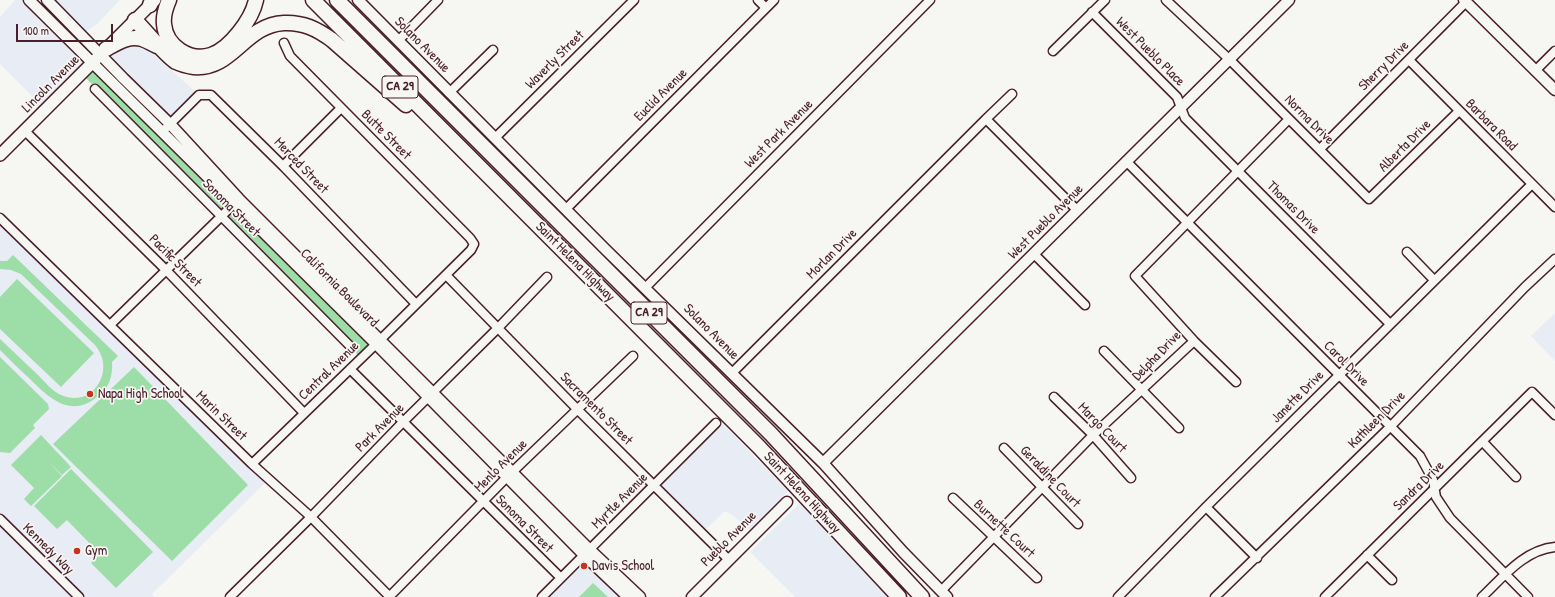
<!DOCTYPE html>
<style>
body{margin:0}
#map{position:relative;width:1555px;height:597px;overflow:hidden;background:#f6f6f2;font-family:"Patrick Hand",sans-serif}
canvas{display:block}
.scale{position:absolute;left:16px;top:24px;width:97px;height:18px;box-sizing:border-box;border:2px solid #4a1f2b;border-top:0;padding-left:5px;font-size:12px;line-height:14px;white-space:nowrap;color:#4a1f2b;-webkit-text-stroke:3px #f6f6f2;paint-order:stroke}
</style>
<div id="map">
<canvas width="1555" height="597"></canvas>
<div class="scale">100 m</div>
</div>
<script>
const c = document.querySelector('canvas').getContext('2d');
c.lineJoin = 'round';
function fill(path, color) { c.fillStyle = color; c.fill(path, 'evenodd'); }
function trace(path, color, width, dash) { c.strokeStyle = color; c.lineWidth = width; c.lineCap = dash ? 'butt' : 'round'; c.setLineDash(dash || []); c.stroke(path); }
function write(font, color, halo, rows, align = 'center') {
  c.font = font + ' "Patrick Hand",sans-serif'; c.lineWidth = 3.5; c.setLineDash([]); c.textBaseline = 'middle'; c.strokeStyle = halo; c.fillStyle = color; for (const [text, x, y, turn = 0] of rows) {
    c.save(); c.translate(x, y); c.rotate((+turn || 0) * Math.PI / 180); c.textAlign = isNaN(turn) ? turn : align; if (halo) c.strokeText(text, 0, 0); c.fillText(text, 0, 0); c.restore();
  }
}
fill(new Path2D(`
 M15,0H29L93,63L46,110L0,64V17Z
 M47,0H120L97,24L81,35Z
 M133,38L159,59L199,95L170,124L100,55Z
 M0,218L269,479L152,594L154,597H0Z
 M1555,313V361L1531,336Z
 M722,423L788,491L750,531L731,514L725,511L705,530L659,485Z
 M800,503L890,597H795L750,552Z
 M584,555L628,597H542Z`), '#e7ecf5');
fill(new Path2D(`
 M93,63L376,344L361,359L349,345L82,74Z
 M13,255L118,356L112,362C113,376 109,389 97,397C70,419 48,397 29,378C19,369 10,360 0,350V339C13,351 25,363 38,375C45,382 52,391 61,395C92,409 117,371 95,345L21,274L11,270L0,269V261H7Z
 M17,279L94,353L61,387L0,329V297Z
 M0,357L48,404L49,409L33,425L35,428L10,453L0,452Z
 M134,367L248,485L172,561L53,444Z
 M41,435L71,467L62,475L47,460L62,476L31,506L24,499L34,488L11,465Z
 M71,469L153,552L116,588L91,563L100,554L67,520L57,529L34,506Z
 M593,583L608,597H579Z`), '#9ddda7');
const minor = new Path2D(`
 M758,0L766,8
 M1166,0L1230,60L1369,199L1459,111
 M1092,12L1177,97L1185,118L1390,324
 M398,41L438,0
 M1053,51L1105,0
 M1409,60L1555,207
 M1535,71L1555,51
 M95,89L349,345
 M449,93L493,50
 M986,119L1012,94
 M166,128L199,95H211L283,166L416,304
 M25,131L166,270L304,413
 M495,138L634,0
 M1320,149L1466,2
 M1126,161L1420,456L1433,480L1436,497L1450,518L1528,597
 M283,166L341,108
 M566,209L774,0
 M0,218L252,464L311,517L390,597
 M1407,252L1434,280
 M1034,254L1085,305
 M446,275L578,410L729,560
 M646,287L930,0
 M110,325L238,200
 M1104,351L1179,428
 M350,369L561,578
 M732,373L986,119L1077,210
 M1236,382L1194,341L1135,276L1289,119
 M1054,397L1093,435L1131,478
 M1483,442L1516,477
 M1004,448L1078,524
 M252,464L376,344L471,250L474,244L470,238L290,56L284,43
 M953,498L1037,578
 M1206,507L1257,558
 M0,519L79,597
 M1367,555L1392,580
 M941,591L1093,435L1194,341
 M230,597L311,517L403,422L498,328L547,277
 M389,597L507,477L633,356
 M542,597L716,423
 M1118,597L1206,507L1532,184
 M1215,597L1391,426L1525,287L1555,259
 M1325,597L1532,392L1555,415
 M1482,597C1503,577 1524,550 1555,547`);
const tertiary = new Path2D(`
 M29,0L376,344L584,555L628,597
 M47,0L124,79L170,124L239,199L589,549L640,597
 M358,0L605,249L823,463L903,552L947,597
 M1464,0L1555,90
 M823,463L1289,0
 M692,597L787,502`);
const secondary = new Path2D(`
 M0,155L155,0`);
const motorway = new Path2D(`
 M169,0C166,7 163,16 164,24C166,46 189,62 211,55C230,49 252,19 256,0
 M313,0L759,447L899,597
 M337,0L771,434L922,597
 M150,5L152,0
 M135,20C146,31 165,55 176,62C182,65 187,66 194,67C233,70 244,25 284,23C303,22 317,29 332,40L406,105
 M106,49C117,43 129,35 142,39C148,41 152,44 157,46`);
trace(minor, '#4a1f2b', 11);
trace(tertiary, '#4a1f2b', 13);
trace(secondary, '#4a1f2b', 14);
trace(motorway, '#4a1f2b', 17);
trace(minor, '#f6f6f2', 8);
trace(tertiary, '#f6f6f2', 10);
trace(secondary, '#f6f6f2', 11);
trace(motorway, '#f6f6f2', 14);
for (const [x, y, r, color] of [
 [90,394,4,"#c8321e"],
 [77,551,4,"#c8321e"],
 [584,566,4,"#c8321e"]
]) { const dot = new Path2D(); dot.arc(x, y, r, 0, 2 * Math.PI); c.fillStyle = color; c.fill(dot); trace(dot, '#f6f6f2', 1.5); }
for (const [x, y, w] of [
 [400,87,36],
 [649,313,36]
]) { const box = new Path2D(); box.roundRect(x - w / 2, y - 11, w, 22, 3); c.fillStyle = '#f6f6f2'; c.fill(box); trace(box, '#4a1f2b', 1); }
write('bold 13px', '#4a1f2b', null, [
 ["CA 29",400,87],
 ["CA 29",649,313]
]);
write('14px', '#4a1f2b', '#f6f6f2', [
 ["Solano Avenue",422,45,45],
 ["West Pueblo Place",1150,52,45],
 ["Waverly Street",555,60,-45],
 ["Sherry Drive",1384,66,-45],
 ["Lincoln Avenue",51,84,-45],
 ["Euclid Avenue",661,95,-45],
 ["Norma Drive",1309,120,45],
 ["Barbara Road",1491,125,45],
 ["West Park Avenue",779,134,-45],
 ["Butte Street",386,135,45],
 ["Alberta Drive",1405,146,-45],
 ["Merced Street",301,166,46],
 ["Sonoma Street",231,208,45],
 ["Thomas Drive",1293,208,45],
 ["West Pueblo Avenue",1046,222,-45],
 ["Morlan Drive",832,254,-45],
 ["Pacific Street",175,261,45],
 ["Saint Helena Highway",575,262,45],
 ["California Boulevard",339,288,45],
 ["Solano Avenue",711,332,45],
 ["Delpha Drive",1157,356,-46],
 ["Carol Drive",1346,364,45],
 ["Central Avenue",329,371,-44],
 ["Janette Drive",1298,397,-45],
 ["Sacramento Street",596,409,45],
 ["Marin Street",221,416,44],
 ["Kathleen Drive",1377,420,-45],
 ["Park Avenue",380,428,-45],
 ["Margo Court",1102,428,46],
 ["Menlo Avenue",501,466,-45],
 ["Geraldine Court",1050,477,46],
 ["Sandra Drive",1419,486,-44],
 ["Saint Helena Highway",802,493,47],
 ["Myrtle Avenue",620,501,-45],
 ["Sonoma Street",524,524,45],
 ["Burnette Court",1004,529,43],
 ["Pueblo Avenue",729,539,-45],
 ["Kennedy Way",48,549,45]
]);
write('14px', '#4a1f2b', '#f6f6f2', [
 ["Napa High School",98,394],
 ["Gym",85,551],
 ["Davis School",592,566]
], 'left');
</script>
